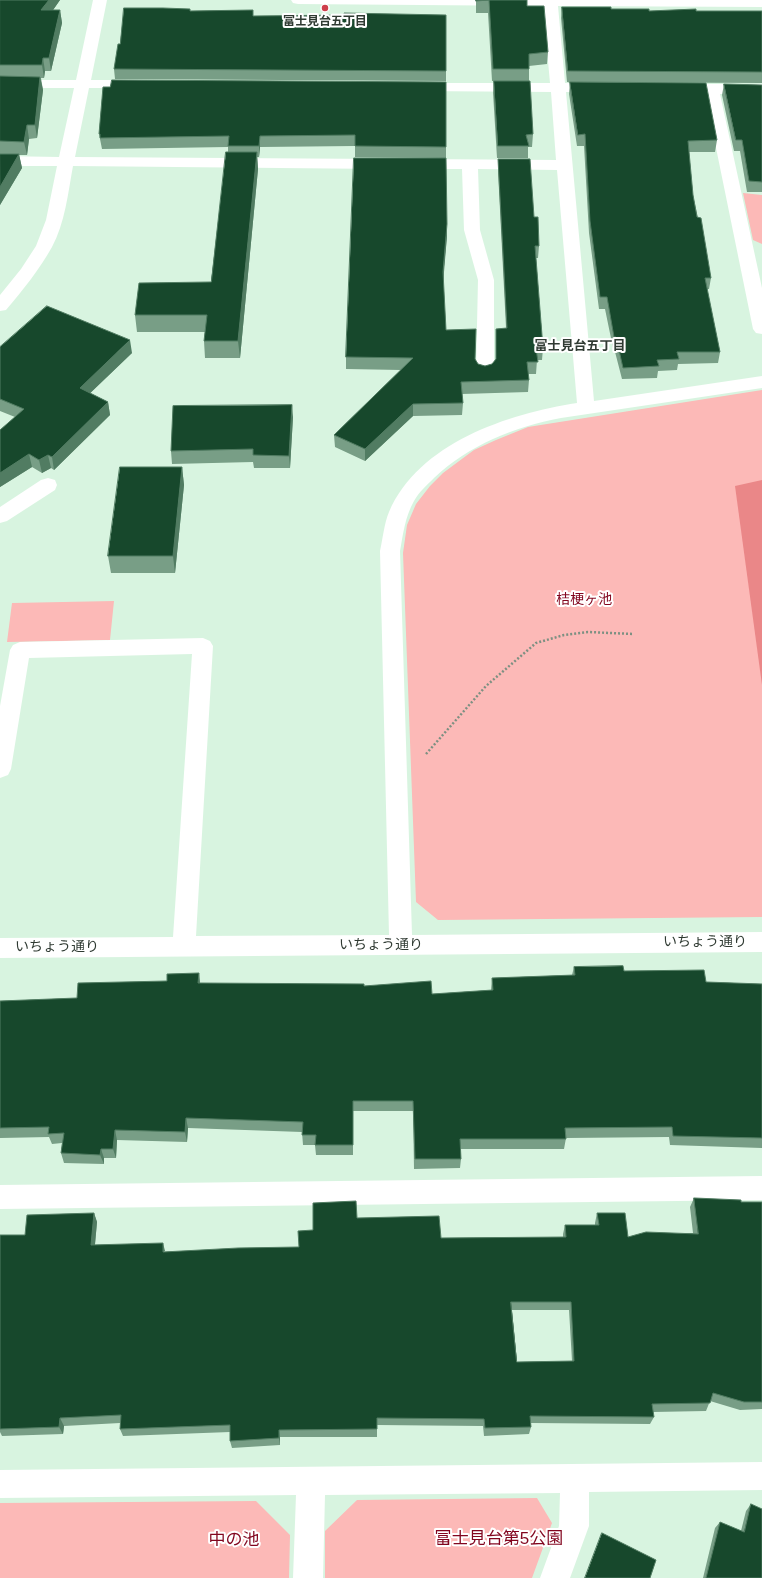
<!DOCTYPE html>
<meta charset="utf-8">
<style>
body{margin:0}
canvas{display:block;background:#d8f4e0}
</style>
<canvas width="762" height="1578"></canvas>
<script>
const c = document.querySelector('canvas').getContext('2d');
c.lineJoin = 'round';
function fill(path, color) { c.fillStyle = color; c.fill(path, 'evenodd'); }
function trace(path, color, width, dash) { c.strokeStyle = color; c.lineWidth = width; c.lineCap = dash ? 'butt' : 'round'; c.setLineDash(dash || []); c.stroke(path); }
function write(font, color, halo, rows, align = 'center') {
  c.font = font + ' Helvetica,"Noto Sans JP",sans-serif'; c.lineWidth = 4; c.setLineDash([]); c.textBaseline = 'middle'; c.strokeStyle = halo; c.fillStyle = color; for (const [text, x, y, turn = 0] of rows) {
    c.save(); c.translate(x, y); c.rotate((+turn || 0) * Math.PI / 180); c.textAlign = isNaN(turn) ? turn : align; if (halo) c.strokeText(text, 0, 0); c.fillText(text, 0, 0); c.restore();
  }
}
fill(new Path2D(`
 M743,193L762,195V244L753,240Z
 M762,390V917L438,920L416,902L403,553L407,525L416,504L430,486L443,473L474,450L496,440L528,427Z
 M114,601L110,640L7,642L12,603Z
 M537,1498L552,1523L532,1578H325V1531L357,1500Z
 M256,1501L290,1535L289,1578H0V1503Z`), '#fcb9b7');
fill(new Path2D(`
 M762,480V685L735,486Z`), '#ea8788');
trace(new Path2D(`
 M426,754L486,686L536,643L564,635L588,632L633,634`), '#7d9082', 2.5, [2, 2]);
fill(new Path2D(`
 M93,0H107L91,80H141L146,81L148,84L146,87L141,88H89L75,157L383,159L389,161L391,164L389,167L383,169L73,166C68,193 65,223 52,247C39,270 23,290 6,310L0,311V295L21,269L36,246L46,220L57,166H0V156L59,157L74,88H0V80H76Z
 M291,0H762V7L558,6L565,83L599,84L604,85L606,88L604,91L599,92H566L594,401L762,376V388L561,418C514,427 469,445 434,478C427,485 419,492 414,501C405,517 403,534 400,551L412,935L762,932V952L0,958V938L173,937L192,654L29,658L11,769L8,775L0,778V706L10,650L13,645L20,642L203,638L210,641L213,646L196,936L389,935L380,551C383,538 384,524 389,512C419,443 507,414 577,403L557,170L478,169L480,230L494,280V371L491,375L485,377L479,375L476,371L478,280L464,230L462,169H416L410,167L408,164L410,161L416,159L556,160L551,92L417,91L412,90L410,87L412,84L417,83H550L543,6L298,4L293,3Z
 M677,84H762V94H720L762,288V334L756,333L753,329L705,94L672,92L669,89L672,86Z
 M48,478L55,480L57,485L55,490L7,521L0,523V507L41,480Z
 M762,1176V1200L0,1209V1185Z
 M762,1462V1490L589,1492V1526L570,1578H540L559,1526L560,1493L325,1495L323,1578H293L296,1495L0,1498V1470Z`), '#fff');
fill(new Path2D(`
 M0,0H60L53,10H60L62,23L51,71H45L44,78H41L43,90L37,138L29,139L27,155H19L22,168L0,205Z
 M476,0H527V6L548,52L547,64L529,66V81L533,134L532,147H528V158H497L493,93L494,81H492L488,13H476Z
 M562,7L649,11H762V83L567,82L561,18Z
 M253,10V16L446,71V81L115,79L114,69L120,44L190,11Z
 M570,82L717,140L715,152H689L693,195L711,278L709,289H707L720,352L718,363L678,364L677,370L658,371L657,378L622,379L614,348H613L605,309H599L589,233L584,146H577L569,94Z
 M724,84L762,85V192H747L740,151H734L722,95Z
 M103,87L446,147V158L355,157V146L260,147L259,157H257L258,169L240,358H205L204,341L205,332H137L135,315L211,282L228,152V147L102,149L99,134Z
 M498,159L534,217L539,246L538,258H536L543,348L542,360H537L536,374H528L529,380L528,392L462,394L463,403L462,415L413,416L365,461L335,447L334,435L401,370L346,369V357L447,236L443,277L446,330L475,359L478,364L485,366L492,364L496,360V329L506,328L498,171Z
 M0,347L132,353L90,393L108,402L110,415L54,470L51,468L42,473L32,467L0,487V430L15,417L0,411Z
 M293,417L290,468H254L253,462L172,464L171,451Z
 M182,467L184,485L175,573H111L108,556Z
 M574,967L624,971L706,982L762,984V1148L670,1145L669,1137L566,1138L564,1149H461V1159L460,1168L414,1169L413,1111H353V1155H316L315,1145H303L302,1132L188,1128L187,1142L117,1140L116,1158H104V1164L64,1163L61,1153L62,1143L52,1144L49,1137L0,1138V1001L77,998L167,981L199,973L200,983L364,986L432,994L491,990L492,978L572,975Z
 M694,1198L741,1202H762V1409L740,1410L710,1401L706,1411L653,1412L654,1417L650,1424L531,1423V1427L529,1434L484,1436L483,1426L377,1425V1437H280V1445L232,1448L230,1441V1432L123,1436L120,1429V1423L64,1426L63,1434L2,1436L0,1432V1235H25L94,1213L97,1222L95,1245L165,1252L299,1247L313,1230L357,1218L441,1238L563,1237V1234L565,1225H595V1223L597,1213L628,1237L693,1233L690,1207ZM512,1310H569L572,1361L517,1362Z
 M751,1504L762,1578H703L715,1528L720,1522L741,1531L746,1511Z`), '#789e86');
fill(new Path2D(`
 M49,0H60L44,23L41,10Z
 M60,10L62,23L51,71L49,58Z
 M43,58L45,71L44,78L42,65Z
 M40,77L43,90L37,138L35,125Z
 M27,125L29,139L27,155L24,142Z
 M260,136V147L259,157V146Z
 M257,152L258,169L240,358L238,341Z
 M19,154L22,168L0,205V187Z
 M447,224V236L443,284V272Z
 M130,340L132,353L82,401L80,388Z
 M108,402L110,415L54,470L52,457Z
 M413,404V416L365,461V449Z
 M292,405L293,417L290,468L289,456Z
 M29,454L32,467L0,487V473Z
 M48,455L51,468L42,473L39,460Z
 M182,467L184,485L175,573L173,556Z
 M199,973L200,984L198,983Z
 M186,1118L188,1128L187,1142L185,1132Z
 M115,1130L117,1140L116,1158L113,1149Z
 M101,1149L104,1158V1164L100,1155Z
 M94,1213L97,1222L94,1254L91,1245Z
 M163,1243L165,1251L163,1252Z
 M60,1418L64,1426L63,1434L59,1427Z
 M279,1430L280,1437V1445L279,1438Z`), '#517c62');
const building = new Path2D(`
 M0,0H49L41,10H60L49,58H43L42,65H0Z
 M476,0H527V6H544L548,52L529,54V69H493L489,0L476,1Z
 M562,7H611V9H649V11L696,9V11H762V72L568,71Z
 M124,8H163L190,9V11L253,10V16L344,15V13L446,15V71L114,69L118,44H120Z
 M0,76L40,77L35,125H27L24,142L0,141Z
 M112,80L446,82V147L355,146V135L260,136L259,146H228L229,136L100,138V134H99L103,87H110Z
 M494,81H530L533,134L526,135L529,146H498Z
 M570,82L706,83L717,140L688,141L693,195L697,217L701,218L711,278H705L720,352H677L679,359L657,360L659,366L623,368L616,337H614L607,297H600L590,221L585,134L578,135Z
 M724,84L762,85V182L749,181L742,140H736Z
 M226,152H257L238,341H204L207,315H135L139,283L211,282Z
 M0,154H19L0,187Z
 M354,158H446L447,224L443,272L446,330L476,329L475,359L478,364L485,366L492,364L496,359V329L507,328L498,159H530L534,217H538L539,246H535L543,348H536L538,362H527L529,380L461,382L463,403L413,404L365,449L334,435L413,358L346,357Z
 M47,306L130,340L80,388L108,402L52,457L48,455L39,460L29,454L0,473V430L24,409L0,399V347Z
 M292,405L289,456L253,455V449L171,451L173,406Z
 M120,467H182L173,556H108Z
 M623,966L624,971L704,970L706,982L762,984V1138L673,1136L672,1127L565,1128L566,1139H460L461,1159H415L413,1101H353V1145H315L316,1135H302L303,1122L186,1118L185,1132L115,1130L113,1149H101L100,1155L61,1153L64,1133L48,1134L49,1127L0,1128V1001L77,998L78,983L167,981V974L199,973L198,983L364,984V986L431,981L432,994L493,990L492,978L575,975L574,967Z
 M694,1198L741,1200V1202H762V1402H744L713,1393L710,1403L652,1404L654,1417L530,1416L531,1427L485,1428L484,1419L377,1418V1429L279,1430V1438L230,1441V1425L120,1429L121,1415L60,1418L59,1427L0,1429V1235H25L27,1215L94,1213L91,1245L163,1243V1252L238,1248L299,1247L298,1231L313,1230V1203L356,1201L357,1218L439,1216L441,1238L566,1237L565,1225H599L597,1213H625L628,1237L646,1232L698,1234ZM511,1302H571L574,1361L517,1362Z
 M751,1504L762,1509V1578H706L720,1522L744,1532Z
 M602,1533L656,1560L650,1578H585Z`);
fill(building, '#17482c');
trace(building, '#517c62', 1);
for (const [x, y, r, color] of [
 [325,8,4,"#ce3e4b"]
]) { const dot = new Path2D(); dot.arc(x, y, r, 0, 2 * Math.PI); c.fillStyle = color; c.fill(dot); trace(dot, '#fff', 1.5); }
write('bold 12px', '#2f3a32', '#fff', [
 ["富士見台五丁目",325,22]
]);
write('bold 13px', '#2f3a32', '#fff', [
 ["富士見台五丁目",580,346]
]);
write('14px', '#82061f', '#fff', [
 ["桔梗ヶ池",584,600]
]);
write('14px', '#2f3a32', '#fff', [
 ["いちょう通り",705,942],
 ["いちょう通り",381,945],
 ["いちょう通り",57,947]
]);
write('17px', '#82061f', '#fff', [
 ["富士見台第5公園",499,1539],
 ["中の池",234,1540]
]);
</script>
